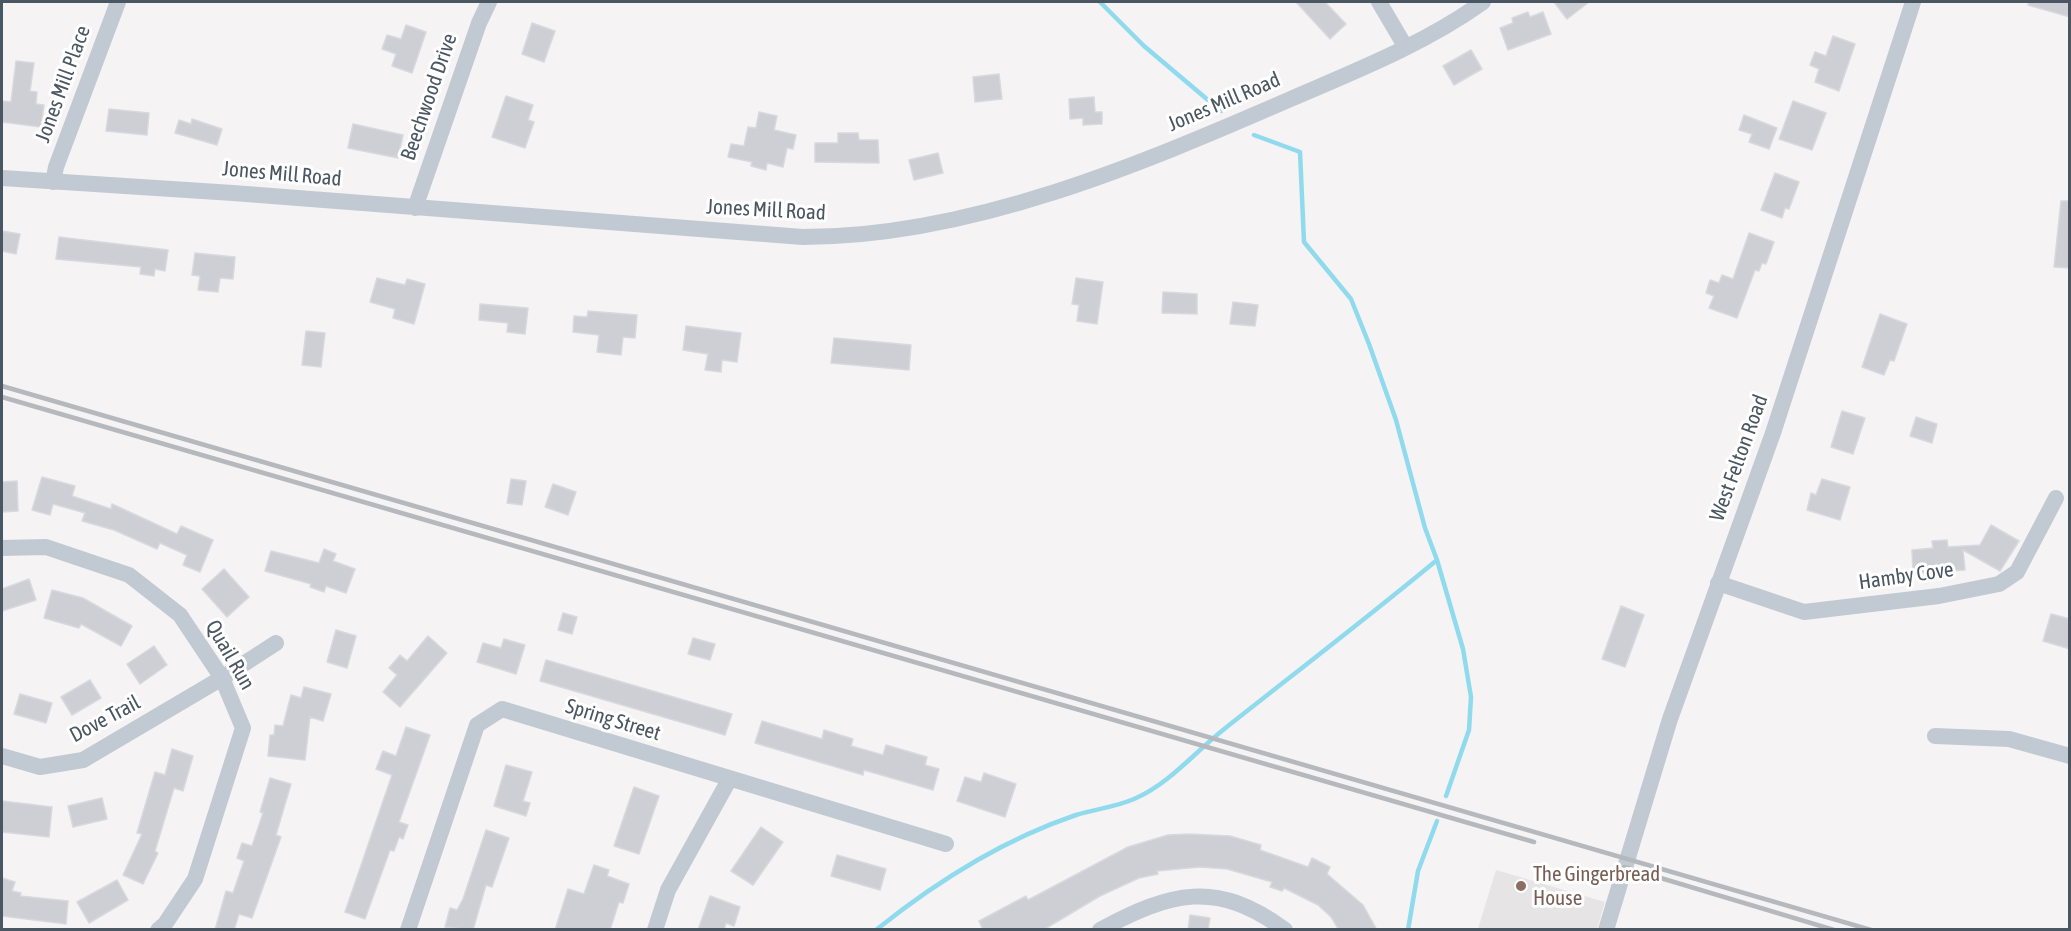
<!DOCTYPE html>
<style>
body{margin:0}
#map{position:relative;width:2071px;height:931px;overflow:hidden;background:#f5f3f3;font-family:"Asap Condensed",sans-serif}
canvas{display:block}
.frame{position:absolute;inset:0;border:3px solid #4a5661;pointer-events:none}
</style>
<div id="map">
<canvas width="2071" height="931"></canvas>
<div class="frame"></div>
</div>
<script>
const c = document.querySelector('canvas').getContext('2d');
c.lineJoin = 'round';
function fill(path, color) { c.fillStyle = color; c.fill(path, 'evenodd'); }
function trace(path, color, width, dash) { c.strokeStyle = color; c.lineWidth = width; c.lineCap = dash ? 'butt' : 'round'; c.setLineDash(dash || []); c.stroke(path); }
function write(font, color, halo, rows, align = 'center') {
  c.font = font + ' "Asap Condensed",sans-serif'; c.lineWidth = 6; c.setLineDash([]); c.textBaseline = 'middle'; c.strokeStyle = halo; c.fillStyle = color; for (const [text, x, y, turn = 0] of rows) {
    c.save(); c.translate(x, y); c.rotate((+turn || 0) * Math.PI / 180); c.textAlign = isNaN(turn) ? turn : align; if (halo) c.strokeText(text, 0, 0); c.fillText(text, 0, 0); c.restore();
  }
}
fill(new Path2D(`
 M1496,870L1605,902L1597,929H1478Z`), '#e6e4e5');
trace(new Path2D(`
 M1100,2L1144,46L1221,111
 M1254,135L1300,152L1304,242L1351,299L1369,344L1396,420L1425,528L1437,560L1463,649L1471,697L1469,730L1446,796
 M876,930C937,881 1002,840 1076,815C1095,809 1116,807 1134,799C1169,784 1194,753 1223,730C1295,673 1367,618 1437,560
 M1408,930L1418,871L1437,821`), '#90daee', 4.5);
const building = new Path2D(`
 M1296,2H1325L1346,24L1330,39Z
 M1554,2H1589L1567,19Z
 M2029,2H2070V17L2028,5Z
 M1528,12L1530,17L1543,12L1551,34L1508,50L1500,28L1513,23L1512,18Z
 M532,23L555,31L544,62L522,54Z
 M406,25L426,32L412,73L392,66L396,54L382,49L387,35L401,39Z
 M1833,36L1855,44L1839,91L1815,82L1819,69L1810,65L1815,52L1826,56Z
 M1471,50L1482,69L1454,85L1443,66Z
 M16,61L34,63L30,91L37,92L36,104L44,105L41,127L2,122V101L11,102Z
 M999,74L1002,99L975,102L973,77Z
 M506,96L533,105L528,120L534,122L525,148L492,137Z
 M1094,97L1095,112H1102V124L1083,125V118L1070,119L1069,99Z
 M1793,101L1826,113L1812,150L1779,139Z
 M109,109L149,113L147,135L106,131Z
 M759,112L777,116L774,130L796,135L793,149L787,148L783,167L767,163L766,170L751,166L752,162L728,157L731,144L744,146L748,127L756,128Z
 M1744,115L1777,128L1769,149L1749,142L1752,134L1739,130Z
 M192,119L222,129L217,145L175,133L179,120L191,124Z
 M353,124L403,135L398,158L348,148Z
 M838,133H858L859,140H878L879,163L815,162V143H838Z
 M938,153L943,173L914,180L909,160Z
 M1775,173L1799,182L1789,209L1785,208L1782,218L1761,210Z
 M2061,201H2070V268L2054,267Z
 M2,231L20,234L16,254L2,251Z
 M1749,233L1774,242L1766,264L1762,263L1759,271L1755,270L1737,318L1709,308L1714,296L1706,293L1710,280L1719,283L1722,275L1733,279Z
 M59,237L168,250L165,271L155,269L154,276L140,274L141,267L56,259Z
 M195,253L235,257L233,279L220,278L218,292L198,290L200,276L192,275Z
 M377,278L405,285L407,279L425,284L414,324L393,318L395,309L370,302Z
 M1076,278L1103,282L1097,324L1077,321L1079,305L1072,304Z
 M1163,292L1197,294V314L1162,313Z
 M1233,302L1258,305L1255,326L1230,324Z
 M480,304L528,308L525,334L507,332L508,323L479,320Z
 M588,311L637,315L635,338L623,337L621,355L597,352L599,335L573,332L574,316L587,317Z
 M1880,314L1907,324L1894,361L1890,360L1884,375L1862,367Z
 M686,326L741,333L737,362L722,360L721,372L705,370L708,354L683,350Z
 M306,331L325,333L321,367L302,365Z
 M834,338L911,345L909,370L831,363Z
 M1842,411L1865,418L1853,454L1831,447Z
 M1916,417L1937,424L1932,443L1910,436Z
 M42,477L75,486L72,496L111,509L112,504L177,534L181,526L213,540L200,572L183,565L187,555L160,543L157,549L114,530L82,521L85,513L53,504L50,515L32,510Z
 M511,479L526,481L522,505L507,503Z
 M1822,479L1850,487L1840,520L1807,510L1811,493L1816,495Z
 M17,481L18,511L2,512V482Z
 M553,484L576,492L568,515L545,507Z
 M1991,525L2019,541L2000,571L1963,550L1965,570L1913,574L1912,550L1933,548L1932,541L1947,540L1948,547L1980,545Z
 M324,549L336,554L333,561L355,569L346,593L326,586L324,592L310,587L311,584L265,571L271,551L319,563Z
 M224,569L249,597L227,617L202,589Z
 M29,579L36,600L2,611V589Z
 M52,590L83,598L132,626L121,646L81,624L79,628L44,618Z
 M1621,606L1644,615L1625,667L1602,659Z
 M563,613L577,617L572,634L558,630Z
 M2051,614L2070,619V649L2043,641Z
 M336,630L356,636L347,668L327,662Z
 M428,636L447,653L400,707L383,692L397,675L389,668L400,655L407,661Z
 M693,638L715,644L710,660L688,654Z
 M504,639L525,645L516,674L477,662L483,643L501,648Z
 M154,646L167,665L140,684L127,664Z
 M546,660L732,714L725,735L540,681Z
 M90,680L101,698L72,715L61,697Z
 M304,687L331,694L323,721L310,717L305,760L268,756L270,735H274L275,725L283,726L291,695L301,698Z
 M20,694L52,703L46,723L14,714Z
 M762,721L822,739L824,730L853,739L851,746L883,755L886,745L927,757L925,765L939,769L933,790L864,770L863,775L755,743Z
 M406,727L430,735L399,822L408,825L403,839L399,837L394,851L390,850L365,919L345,912L392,775L376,769L383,751L396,756Z
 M172,749L193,756L183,791L174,788L155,851L158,853L143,884L123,875L142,834L137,833L155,772L165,775Z
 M506,765L532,772L523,801L530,803L526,816L494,806Z
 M984,773L1016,784L1005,817L957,801L965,777L981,782Z
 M270,778L291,784L276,835L281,837L252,918L239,914L234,930H215L226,891L233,893L244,861L237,858L242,843L252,846L263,813L260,812Z
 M634,787L659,796L639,854L614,846Z
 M102,798L107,819L73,827L68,806Z
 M2,801L52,807L49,837L2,832Z
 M761,827L783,842L753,885L731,871Z
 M486,830L509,838L492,887L486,885L473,930L445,927L450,908L457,910L463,899Z
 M1189,834L1230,836L1261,845L1260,850L1308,867L1312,858L1330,867L1327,874L1363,905L1377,930H1339L1331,917L1318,905L1284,888L1282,891L1270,887L1272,882L1227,869L1200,867L1157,871L1158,874L1139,878L1100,896L1043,930H983L979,921L1026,896L1028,900L1128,847L1168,835Z
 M837,855L886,869L880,890L831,876Z
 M594,865L609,870L607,876L629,884L623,903L619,902L610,930H555L568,889L584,894Z
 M2,878L15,882L12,891L21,893L20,896L68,901L66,924L2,916Z
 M117,880L128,900L89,923L77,902Z
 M710,896L740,907L734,926L726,923L724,930H698Z
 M1190,915L1210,918L1208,930H1188Z`);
fill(building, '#cdcfd5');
trace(building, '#d7d9de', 1.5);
trace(new Path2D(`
 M1379,2L1405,46
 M2,178L233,193L803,237C971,237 1141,164 1293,98C1358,70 1426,43 1483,2
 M53,182L56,167L118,2
 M415,208L479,23L489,2
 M2,548L46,547L129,575L180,615L222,678L243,728L195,879L165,924L158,930
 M1718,583L1804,612L1939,596L1999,584L2017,572L2056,498
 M1935,736L2009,739L2070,756
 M2,756L40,767L83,760L222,678L276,643
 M408,930L477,725L502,709L946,844
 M655,930L668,890L729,780
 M1100,930C1171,892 1216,879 1285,930
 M1606,930L1670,719L1773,433L1913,2`), '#c1cad2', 16);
trace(new Path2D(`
 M2,386L1871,930
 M2,397L1534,842
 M1624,867L1834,930`), '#b5b8bd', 4.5);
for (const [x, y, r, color] of [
 [1521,886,6,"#8d6e63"]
]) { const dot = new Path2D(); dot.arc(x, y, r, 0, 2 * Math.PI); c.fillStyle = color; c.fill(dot); trace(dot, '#fff', 2); }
write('21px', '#4a5661', '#fff', [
 ["Jones Mill Place",63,84,-70],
 ["Beechwood Drive",429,97,-71],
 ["Jones Mill Road",1224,102,-23],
 ["Jones Mill Road",282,174,5],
 ["Jones Mill Road",766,210,3],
 ["West Felton Road",1739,458,-70],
 ["Hamby Cove",1906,576,-8],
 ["Quail Run",230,655,60],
 ["Dove Trail",105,719,-28],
 ["Spring Street",613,720,17]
]);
write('21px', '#785e54', '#fff', [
 ["The Gingerbread",1533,874],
 ["House",1533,898]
], 'left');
</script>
